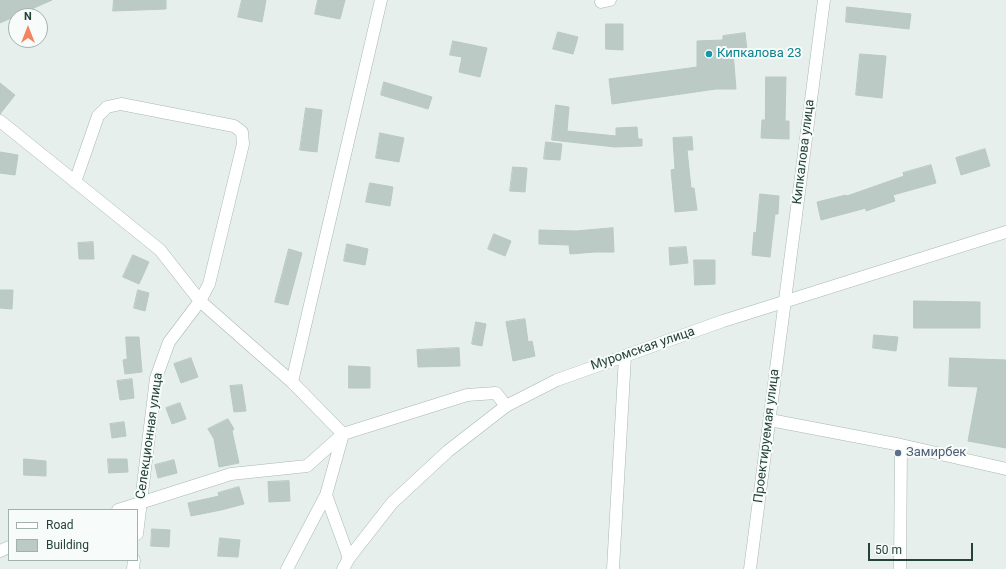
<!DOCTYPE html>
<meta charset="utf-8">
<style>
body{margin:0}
#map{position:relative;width:1006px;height:569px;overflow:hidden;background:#e6efeb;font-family:Roboto,sans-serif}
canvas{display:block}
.legend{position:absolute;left:8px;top:509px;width:130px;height:52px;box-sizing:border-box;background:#f7fbf9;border:1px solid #a3b1ad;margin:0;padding:5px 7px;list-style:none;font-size:12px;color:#24423a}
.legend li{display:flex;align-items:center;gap:8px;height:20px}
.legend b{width:20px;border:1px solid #a3b1ad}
.north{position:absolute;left:8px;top:8px;width:40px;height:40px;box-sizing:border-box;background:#f7fbf9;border:1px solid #a3b1ad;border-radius:50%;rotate:0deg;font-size:11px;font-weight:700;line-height:16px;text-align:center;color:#24423a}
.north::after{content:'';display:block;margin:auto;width:14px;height:18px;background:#f4845f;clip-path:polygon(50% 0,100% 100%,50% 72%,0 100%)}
.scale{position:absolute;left:868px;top:543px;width:105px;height:18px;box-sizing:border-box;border:2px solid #24423a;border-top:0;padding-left:5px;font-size:12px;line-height:14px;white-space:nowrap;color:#24423a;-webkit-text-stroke:3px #f7fbf9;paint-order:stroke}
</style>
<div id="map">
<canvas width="1006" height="569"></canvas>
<ul class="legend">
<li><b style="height:5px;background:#fff"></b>Road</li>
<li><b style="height:11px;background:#bbcac4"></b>Building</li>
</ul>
<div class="north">N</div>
<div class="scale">50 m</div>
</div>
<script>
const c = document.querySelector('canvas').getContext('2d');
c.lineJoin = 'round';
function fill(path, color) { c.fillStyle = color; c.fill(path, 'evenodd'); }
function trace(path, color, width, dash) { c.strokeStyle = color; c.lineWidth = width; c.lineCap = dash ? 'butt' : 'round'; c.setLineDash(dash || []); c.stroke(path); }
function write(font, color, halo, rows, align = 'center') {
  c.font = font + ' Roboto,sans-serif'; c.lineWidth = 4; c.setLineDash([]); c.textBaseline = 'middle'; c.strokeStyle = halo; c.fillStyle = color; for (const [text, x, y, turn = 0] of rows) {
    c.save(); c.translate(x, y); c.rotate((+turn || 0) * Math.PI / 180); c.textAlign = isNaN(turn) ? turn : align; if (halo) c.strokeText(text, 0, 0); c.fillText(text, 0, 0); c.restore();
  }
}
const building = new Path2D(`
 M0,0H52L0,23Z
 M114,0H166V9L113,11Z
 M242,0H266L262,22L238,17Z
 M318,0H345L340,19L315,14Z
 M847,7L911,14L909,29L846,22Z
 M606,24H623V50L606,49Z
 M558,32L578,37L573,54L553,49Z
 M745,33L747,50L733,52L736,89H716L612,104L609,79L697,67V41L723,40V36Z
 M453,41L487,48L480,77L459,72L462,57L450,55Z
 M860,54L886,56L882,98L856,95Z
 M766,77H786L785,121H789V139L761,138L762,120H765Z
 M384,82L432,97L428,109L381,95Z
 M0,83L15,95L0,114Z
 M556,105L569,107L567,131L616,136V128L637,127L638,139H642V146L615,147L552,140Z
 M306,108L322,110L317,152L300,150Z
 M380,133L404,138L399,162L376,158Z
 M692,137L693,150H687L691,188H694L697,210L675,212L671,170L675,169L673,138Z
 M546,142L562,144L560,160L544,159Z
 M985,149L990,166L961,175L956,158Z
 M0,152L18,155L15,175L0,173Z
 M931,165L936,183L893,195L895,201L866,211V208L821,220L817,202L846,195L847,196L904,176L903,173Z
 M513,167L527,168L525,192L510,191Z
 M370,183L393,187L390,206L366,202Z
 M760,194L779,196L778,214H775L770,257L752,255L754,232L756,233Z
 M613,228L614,252H595L570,254L569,245L539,244V230L576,231Z
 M494,234L511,241L505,256L488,249Z
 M93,242L94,259H79L78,243Z
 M347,244L368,249L365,265L344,261Z
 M686,247L688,263L670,265L669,248Z
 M289,249L302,253L288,305L275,302Z
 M133,255L149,262L139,284L123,277Z
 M694,260H715V284L695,285Z
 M0,290H13L12,309L0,308Z
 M138,290L149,293L145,311L134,308Z
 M914,301L980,302V328H914Z
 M525,319L528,342L532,341L535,356L513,361L506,322Z
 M476,322L486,324L482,346L472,344Z
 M874,335L898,337L896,351L873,348Z
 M126,337H139L142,372L125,374L123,360L127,359Z
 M459,348L460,366L418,367L417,350Z
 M191,358L198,377L181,383L174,364Z
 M950,358L1006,360V448L968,441L978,387L949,386Z
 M349,366L370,367V388H349Z
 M132,379L134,398L120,400L117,381Z
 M242,385L246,411L234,412L230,386Z
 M180,403L186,419L172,424L166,408Z
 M228,419L234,429L232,431L239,463L219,467L214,439L208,429Z
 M124,422L126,436L112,438L110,424Z
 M24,459L46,461V476L24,475Z
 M108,459H127L128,472L109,473Z
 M174,460L177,473L158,478L155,465Z
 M289,481L290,501L269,502L268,482Z
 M239,487L244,504L221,510L191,516L188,503L219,496L218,493Z
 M152,529L170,530L169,547L151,546Z
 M220,538L240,540L238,557L218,556Z`);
fill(building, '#bbcac4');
trace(building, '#b8c9c2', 1);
const minor = new Path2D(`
 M601,2L610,0
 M0,121L160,250L200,301L292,382L343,434L326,495L287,569
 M75,182L98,116L107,107L121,104L234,126L242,132L243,144L209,284L200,301L169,342L156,378L137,534
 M292,382L381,0
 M770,420L901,445L1006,469
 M326,495L349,558
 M118,510L231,474L307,466L343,434L467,395L496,393L506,406
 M0,551L9,547
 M133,569L134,560
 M613,569L625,356
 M750,569L824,0
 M900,569L901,445`);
const tertiary = new Path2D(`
 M343,569L349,558L392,503L448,451L506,406L557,380L723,321L1006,232`);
trace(minor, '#a8b8b2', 13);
trace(tertiary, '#a8b8b2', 13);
trace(minor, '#fff', 12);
trace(tertiary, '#fff', 12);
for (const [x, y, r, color] of [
 [709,54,4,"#0f9aa8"],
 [898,453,4,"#5c6f8a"]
]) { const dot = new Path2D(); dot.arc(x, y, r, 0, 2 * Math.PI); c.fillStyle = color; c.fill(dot); trace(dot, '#f7fbf9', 1.5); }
write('13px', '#0d838f', '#f7fbf9', [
 ["Кипкалова 23",717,54]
], 'left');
write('13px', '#24423a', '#f7fbf9', [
 ["Кипкалова улица",804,152,-83],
 ["Муромская улица",643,349,-19],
 ["Селекционная улица",150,436,-82],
 ["Проектируемая улица",767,436,-83]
]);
write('13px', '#4e5e75', '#f7fbf9', [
 ["Замирбек",906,453]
], 'left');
</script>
